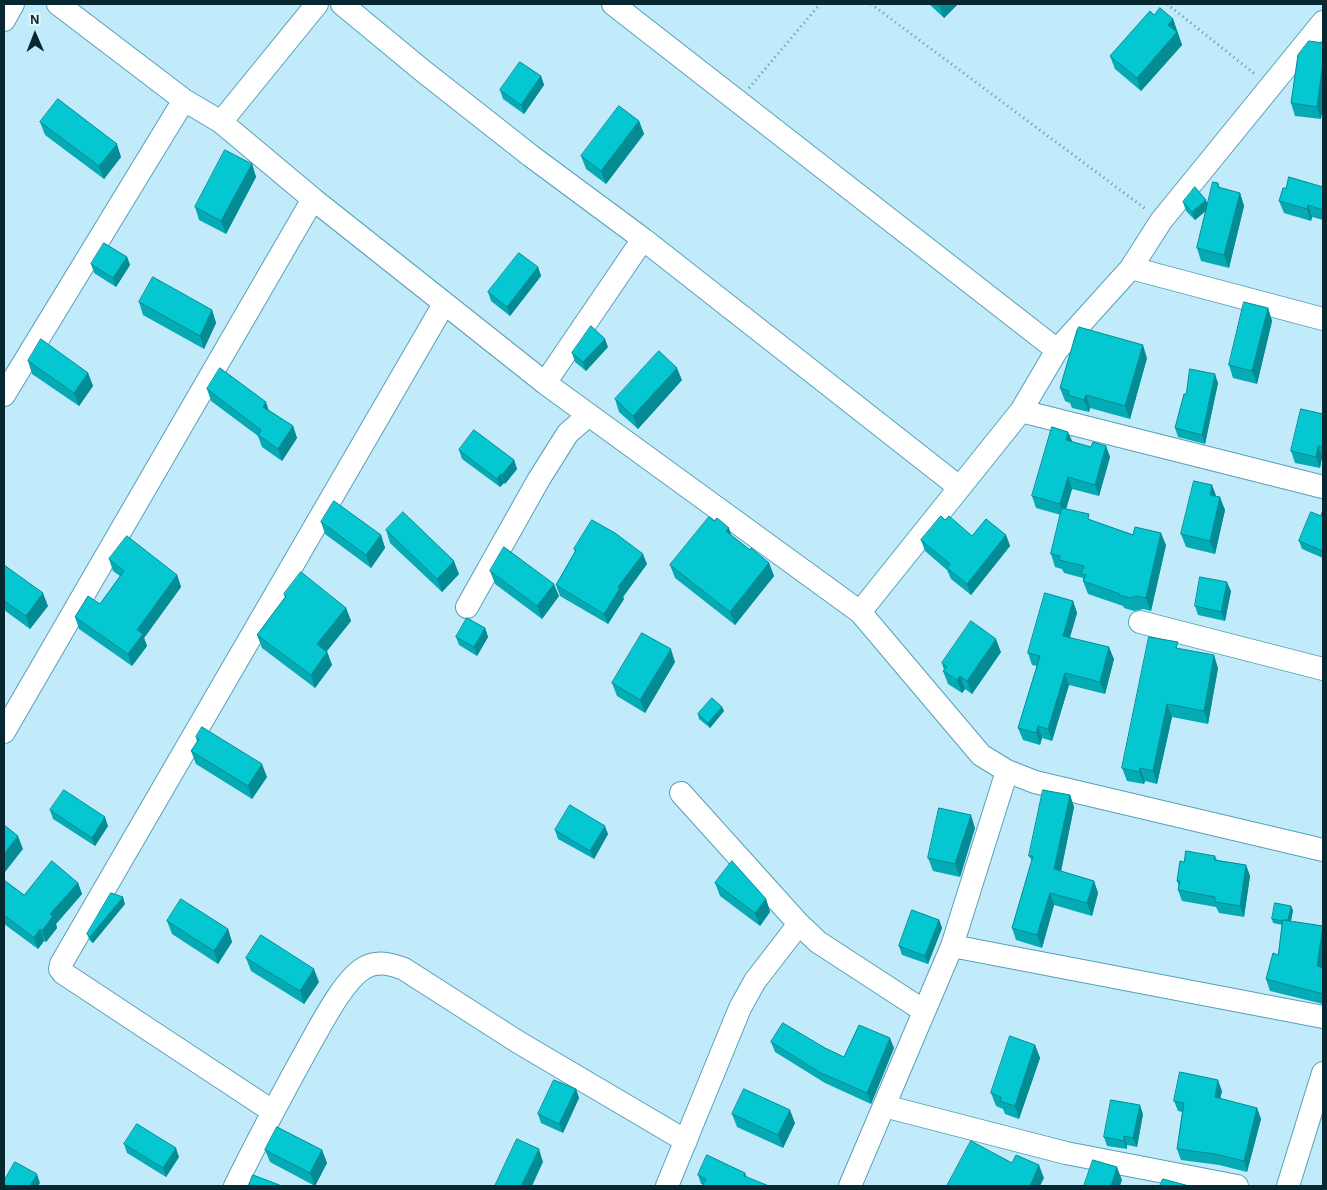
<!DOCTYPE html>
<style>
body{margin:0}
#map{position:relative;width:1327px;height:1190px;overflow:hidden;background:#c1ebfa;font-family:"Alegreya Sans",sans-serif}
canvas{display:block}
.frame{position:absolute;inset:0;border:5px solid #072731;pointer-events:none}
.north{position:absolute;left:10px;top:10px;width:50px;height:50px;-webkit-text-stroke:4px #e5f3f8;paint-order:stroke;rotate:359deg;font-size:14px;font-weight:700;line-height:20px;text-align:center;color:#072731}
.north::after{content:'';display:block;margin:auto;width:18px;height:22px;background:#072731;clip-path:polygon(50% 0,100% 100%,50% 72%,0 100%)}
</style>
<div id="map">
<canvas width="1327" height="1190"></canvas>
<div class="frame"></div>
<div class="north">N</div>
</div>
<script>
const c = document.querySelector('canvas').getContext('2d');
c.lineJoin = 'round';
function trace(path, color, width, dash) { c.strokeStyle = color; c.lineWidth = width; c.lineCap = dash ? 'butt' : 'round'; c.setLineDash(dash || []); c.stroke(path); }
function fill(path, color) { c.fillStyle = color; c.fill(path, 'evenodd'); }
const minor = new Path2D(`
 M58,4L184,100L221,122L313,199L545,383L860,612L981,755L1007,771L1035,782L1323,850
 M342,4L423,71L531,156L643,239L959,487
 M613,4L1057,350
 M4,20L13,4
 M221,122L317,4
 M1131,268L1323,319
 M545,383L643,239
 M4,395L184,100
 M1021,411L1323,487
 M467,607L539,479L568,433L589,415
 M860,612L1021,411L1057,350L1131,268L1161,221L1323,22
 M1140,622L1323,669
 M4,732L313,199
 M681,793L799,924
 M952,946L1323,1017
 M884,1106L1066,1153L1237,1186
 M272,1111L63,973L60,969L61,964L444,304
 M235,1186C259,1137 285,1089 311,1042C323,1021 344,980 364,968C377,960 391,964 404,969L518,1042L686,1141
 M667,1186L740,1008L755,981L799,924L818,942L924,1011
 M850,1186L952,946L1007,771
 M1288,1186L1323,1073`);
trace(minor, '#58a0b8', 24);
trace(new Path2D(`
 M871,4L1147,210
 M1167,4L1256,75
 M749,88L820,4`), '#6a8f9c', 3, [1, 4]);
trace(minor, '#fff', 22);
fill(new Path2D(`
 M929,4H958L944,18Z
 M1154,15L1173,19L1182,45L1141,91L1115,69L1110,56Z
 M1323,43L1321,119L1295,116L1291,103Z
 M541,76L544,85L524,114L503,99L500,90Z
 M639,121L644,134L606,184L586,169L581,156Z
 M40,122L121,157L104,179L45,135Z
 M252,164L256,177L226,234L199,220L195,207Z
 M1218,183L1220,188L1240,193L1244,206L1229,268L1201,261L1197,248L1206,211L1195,220L1186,211L1183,202L1208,204Z
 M1323,187V220L1312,217L1311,221L1284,213L1279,201L1286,188Z
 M127,257L130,265L116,287L94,273L91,264Z
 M538,267L541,276L510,316L491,301L488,292Z
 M139,302L212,310L216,323L204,349L143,315Z
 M1268,308L1272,321L1257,384L1233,378L1229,365Z
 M608,347L586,371L575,362L572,353Z
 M1147,358L1130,419L1090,408L1089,412L1072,408L1070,403L1065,401L1060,388Z
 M28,361L88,373L93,386L79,406L32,374Z
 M682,380L638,429L619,412L615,399Z
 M1218,383L1205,444L1178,437L1175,428L1186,394Z
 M207,389L269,410L293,426L297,438L282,461L262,447L258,436L211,401Z
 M1323,414V458L1322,457L1320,468L1295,463L1291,451Z
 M1072,442L1091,447L1106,446L1110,457L1099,496L1072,489L1066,509L1091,521L1166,545L1151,611L1143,609L1134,611L1124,608L1123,606L1088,594L1083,581V578L1064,573L1062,569L1055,567L1051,554L1061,515L1036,508L1032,496Z
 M459,450L514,460L517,469L505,484L504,483L500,487L462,459Z
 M1217,496L1225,510L1215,554L1186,547L1181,534Z
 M1323,513V558L1302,549L1299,541Z
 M945,520L972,536L1006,535L1010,546L971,595L951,579L947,570L925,551L921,540Z
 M321,522L381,535L385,548L371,568L325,534Z
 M386,530L459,574L442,592L390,543Z
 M731,535L750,550L769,563L774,576L735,625L675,578L670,565Z
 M574,549L647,564L623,597L624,599L608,624L560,596L556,585L575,552Z
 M109,559L177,575L181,587L144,638L147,646L132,666L79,629L75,617L100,604L120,576L113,571Z
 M4,565L48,606L30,629L4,610Z
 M490,571L559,596L542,619L495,584Z
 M1231,591L1225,621L1198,615L1195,606Z
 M284,594L346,608L351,621L327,651L332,665L315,688L262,648L257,635L285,598Z
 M1073,601L1077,613L1070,637L1114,659L1105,694L1069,685L1052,741L1042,738L1040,745L1023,740L1018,728L1037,666L1032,665L1028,653Z
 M485,628L488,637L477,656L459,645L456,637Z
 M1180,649L1218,668L1208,724L1172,717L1157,784L1145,781L1144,784L1127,781L1122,768Z
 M1001,652L972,694L965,689L962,693L948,684L943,671L944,670L942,663Z
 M675,662L645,713L617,696L612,683Z
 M722,707L724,711L710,728L699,719L698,714Z
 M196,737L267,777L252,799L196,764L191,751L197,742Z
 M1070,795L1074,807L1061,871L1094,881L1098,893L1092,916L1054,905L1042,948L1016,940L1012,928L1032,861L1029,856Z
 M50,810L108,826L95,846L53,819Z
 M975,828L960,877L933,871L928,858Z
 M555,830L608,834L594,859L558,839Z
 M1215,856L1217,860L1246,865L1250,876L1244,917L1219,913L1216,907L1182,901L1178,890L1179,887L1177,881L1184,862Z
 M4,880L24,895L78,883L82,894L56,924L57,928L46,942L44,941L38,949L4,924Z
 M715,883L766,899L770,912L760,926L720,896Z
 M125,904L93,943L90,941L87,934Z
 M1293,910L1291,921L1323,926V1004L1270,991L1266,979L1278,955L1282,925L1273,923L1272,919Z
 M939,920L942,928L928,964L902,955L899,946Z
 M167,921L228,929L232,942L218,964L172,934Z
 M246,958L319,982L304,1004L251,971Z
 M771,1042L825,1048L844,1057L894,1048L871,1104L825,1083L775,1052Z
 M1035,1045L1040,1058L1019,1119L1005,1114L1003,1109L996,1106L991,1093Z
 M576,1089L579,1098L563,1133L541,1123L538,1114Z
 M1222,1091L1220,1099L1257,1108L1261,1119L1247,1172L1219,1165L1181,1160L1177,1149L1182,1112L1178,1111L1174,1101Z
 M732,1114L795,1123L783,1148L737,1127Z
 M1143,1114L1137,1147L1127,1145V1149L1107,1146L1104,1137Z
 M124,1144L179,1157L166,1177L127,1153Z
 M265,1150H322L327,1163L315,1186L270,1162Z
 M745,1173L747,1177L703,1184H701L698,1175Z`), '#04abb5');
fill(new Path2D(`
 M941,4H958L944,18L939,5Z
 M1173,19L1182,45L1141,91L1137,78L1168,25Z
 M1323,62V107L1321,119L1317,107Z
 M541,76L544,85L524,114L521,105Z
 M639,121L644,134L606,184L601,171Z
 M117,144L121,157L104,179L99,166Z
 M252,164L256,177L226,234L221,221Z
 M1240,193L1244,206L1229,268L1224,255Z
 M1206,200L1209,208L1195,220L1192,212Z
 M1308,205L1312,217L1311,221L1307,209Z
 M127,257L130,265L116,287L113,278Z
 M538,267L541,276L510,316L507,307Z
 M1268,308L1272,321L1257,384L1252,371Z
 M212,310L216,323L204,349L200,336Z
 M605,339L608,347L586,371L583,362Z
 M1143,345L1147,358L1130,419L1125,406Z
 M677,368L682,380L638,429L633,416Z
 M88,373L93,386L79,406L74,393Z
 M1215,374L1218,383L1205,444L1202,435Z
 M1086,395L1090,408L1089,412L1084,400Z
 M266,402L270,414L263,407Z
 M293,426L297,438L282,461L278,449Z
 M1068,432L1073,443L1066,440Z
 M1106,446L1110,457L1099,496L1095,485Z
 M1318,446L1322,457L1320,468L1316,457Z
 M514,460L517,469L505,484L502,475Z
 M501,474L504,483L500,487L497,479Z
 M1068,477L1072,489L1064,516L1060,504Z
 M1212,485L1217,498L1210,495Z
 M1220,497L1225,510L1215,554L1210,541Z
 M729,528L733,541L726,531Z
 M1161,533L1166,545L1151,611L1146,598Z
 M381,535L385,548L371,568L366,555Z
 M1006,535L1010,546L971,595L967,584Z
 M643,554L647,564L623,597L624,599L608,624L604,614L618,587Z
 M454,561L459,574L442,592L437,579Z
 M769,563L774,576L735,625L730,612Z
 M177,575L181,587L144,638L147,646L132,666L128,654L137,630Z
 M1227,582L1231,591L1225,621L1221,612Z
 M554,584L559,596L542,619L537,606Z
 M43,593L48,606L30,629L26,616Z
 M1073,601L1077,613L1067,647L1063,636Z
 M346,608L351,621L322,657L317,644Z
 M485,628L488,637L477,656L474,647Z
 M996,639L1001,652L972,694L967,681Z
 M1109,647L1114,659L1105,694L1100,682Z
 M671,649L675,662L645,713L640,700Z
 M327,652L332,665L315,688L311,675Z
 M1214,655L1218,668L1208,724L1204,711Z
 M1065,673L1069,685L1052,741L1048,729Z
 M960,676L965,689L962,693L957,680Z
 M1167,704L1172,717L1157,784L1153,771Z
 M722,707L724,711L710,728L708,723Z
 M1038,726L1042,738L1040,745L1036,733Z
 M262,764L267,777L252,799L248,786Z
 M1140,768L1145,781L1144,784L1139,772Z
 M1070,795L1074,807L1059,881L1054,869Z
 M971,815L975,828L960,877L955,864Z
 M105,817L108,826L95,846L92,838Z
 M605,826L608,834L594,859L590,851Z
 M18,836L23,849L5,872L4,869V854Z
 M1246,865L1250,876L1244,917L1240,906Z
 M1094,881L1098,893L1092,916L1087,903Z
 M78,883L82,894L56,924L57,928L46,942L42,931L50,914Z
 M1050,893L1054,905L1042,948L1037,935Z
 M123,897L125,904L93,943L90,937Z
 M766,899L770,912L760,926L755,913Z
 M1291,906L1293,910L1290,926L1288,922Z
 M939,920L942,928L928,964L925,956Z
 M40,929L44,941L38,949L34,938Z
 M228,929L232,942L218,964L214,951Z
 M1323,929V967L1322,977L1317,966Z
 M314,969L319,982L304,1004L300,991Z
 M890,1038L894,1048L871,1104L867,1093Z
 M1035,1045L1040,1058L1019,1119L1015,1106Z
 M1218,1080L1222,1091L1218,1108L1215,1097Z
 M576,1089L579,1098L563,1133L559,1124Z
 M1140,1105L1143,1114L1137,1147L1133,1138Z
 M1257,1108L1261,1119L1247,1172L1244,1161Z
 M790,1110L795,1123L783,1148L778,1135Z
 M1124,1136L1127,1145V1149L1124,1141Z
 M176,1148L179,1157L166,1177L163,1168Z
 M539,1149L543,1162L532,1186H521Z
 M322,1150L327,1163L315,1186L310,1173Z
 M1039,1165L1044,1178L1040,1186H1030Z
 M1117,1167L1122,1180L1120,1186H1111Z
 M37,1174L40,1183L38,1186H30Z`), '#048b93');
const building = new Path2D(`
 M1160,8L1173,19L1168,25L1177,32L1137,78L1110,56L1150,11L1154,15Z
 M1309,41L1323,43V62L1317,107L1291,103L1298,55Z
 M520,62L541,76L521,105L500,90Z
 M58,99L117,144L99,166L40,122Z
 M619,106L639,121L601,171L581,156Z
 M225,150L252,164L221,221L195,207Z
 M1289,177L1323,187V210L1308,205L1307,209L1279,201L1283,188H1286Z
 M1213,182L1218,183V187L1240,193L1224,255L1197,248Z
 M1195,187L1206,200L1192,212L1183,202Z
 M104,243L127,257L113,278L91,264Z
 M519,253L538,267L507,307L488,292Z
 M153,277L212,310L200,336L139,302Z
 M1244,302L1268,308L1252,371L1229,365Z
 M591,326L605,339L583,362L572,353Z
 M1079,327L1143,345L1125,406L1086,395L1084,400L1068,395L1069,391L1060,388L1077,330Z
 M41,339L88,373L74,393L28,361Z
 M659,351L677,368L633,416L615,399Z
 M220,368L266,402L263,407L293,426L278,449L258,435L261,430L207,389Z
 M1190,369L1215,374L1202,435L1175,428L1184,394H1186Z
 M1301,409L1323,414V447L1318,446L1316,457L1291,451Z
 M1052,427L1068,432L1066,440L1091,447L1093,442L1106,446L1095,485L1068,477L1060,504L1032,496Z
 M474,430L514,460L502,475L501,474L497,479L459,450Z
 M1194,481L1212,485L1210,495L1220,497L1210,541L1181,534Z
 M334,501L381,535L366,555L321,522Z
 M1062,508L1089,514L1088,519L1133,535L1135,527L1161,533L1146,598L1138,596L1130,598L1119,595L1120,594L1083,581L1086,575L1081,574L1084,566L1059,560L1060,556L1051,554Z
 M403,512L454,561L437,579L386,530Z
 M1311,512L1321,516L1322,512L1323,513V551L1299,541Z
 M941,516L945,520L949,516L972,536L986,519L1006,535L967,584L947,568L950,564L921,540Z
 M709,517L714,521L717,518L729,528L726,531L750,550L751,548L769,563L730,612L670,565Z
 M592,520L615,533L643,554L618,587L620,588L604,614L556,585L576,550L574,549Z
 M127,536L177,575L137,630L143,634L128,654L75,617L88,596L100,604L124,571L109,559Z
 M504,547L554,584L537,606L490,571Z
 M4,565L43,593L26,616L4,601Z
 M301,572L346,608L317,644L327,652L311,675L257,635L286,596L284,594Z
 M1200,577L1227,582L1221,612L1195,606Z
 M1045,593L1073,601L1063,636L1109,647L1100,682L1065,673L1048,729L1038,726L1036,733L1018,728L1040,656L1028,653Z
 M467,618L485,628L474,647L456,637Z
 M971,621L996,639L967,681L960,676L957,680L943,671L947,667L942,663Z
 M642,633L671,649L640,700L612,683Z
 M1149,637L1178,642L1176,648L1214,655L1204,711L1167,704L1153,771L1140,768L1139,772L1122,768Z
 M712,698L722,707L708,723L698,714Z
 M202,727L262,764L248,786L191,751L199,739L196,737Z
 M64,790L105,817L92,838L50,810Z
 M1043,790L1070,795L1054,869L1094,881L1087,903L1050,893L1037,935L1012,928L1033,856H1029Z
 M570,805L605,826L590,851L555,830Z
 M939,808L971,815L955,864L928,858Z
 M4,825L18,836L4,854Z
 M1186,851L1215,856L1214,860L1246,865L1240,906L1215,902V897L1178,890L1180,881H1177L1180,861L1184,862Z
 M52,861L78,883L50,914L53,916L42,931L40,929L34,938L4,915V880L24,895Z
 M732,861L766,899L755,913L715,883Z
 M111,893L123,897L90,937L87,934Z
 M181,899L228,929L214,951L167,921Z
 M1275,903L1291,906L1288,920H1283V921L1272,919Z
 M912,910L939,920L925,956L899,946Z
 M1283,920L1323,926L1317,966L1323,968V994L1266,979L1273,953L1278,955Z
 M261,935L314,969L300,991L246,958Z
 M783,1023L825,1048L844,1057L859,1025L890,1038L867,1093L821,1073L771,1042Z
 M1010,1036L1035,1045L1015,1106L1000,1101L1001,1097L991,1093Z
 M1180,1072L1218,1080L1215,1097L1257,1108L1244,1161L1215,1154L1177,1149L1184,1103L1174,1101Z
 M554,1080L576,1089L559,1124L538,1114Z
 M744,1089L790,1110L778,1135L732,1114Z
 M1111,1100L1140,1105L1133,1138L1124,1136V1141L1104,1137Z
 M137,1124L176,1148L163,1168L124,1144Z
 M277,1127L322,1150L310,1173L265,1150Z
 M517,1139L539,1149L521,1186H495Z
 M971,1141L1012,1163L1016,1155L1039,1165L1030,1186H947Z
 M707,1155L745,1173L744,1176L769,1186H702L706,1179L698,1175Z
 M1093,1160L1117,1167L1111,1186H1084Z
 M15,1162L37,1174L30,1186H4V1181Z
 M253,1175L282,1186H249Z
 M1163,1179L1189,1186H1160Z`);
fill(building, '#05c7d2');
trace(building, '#048b93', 1);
</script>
